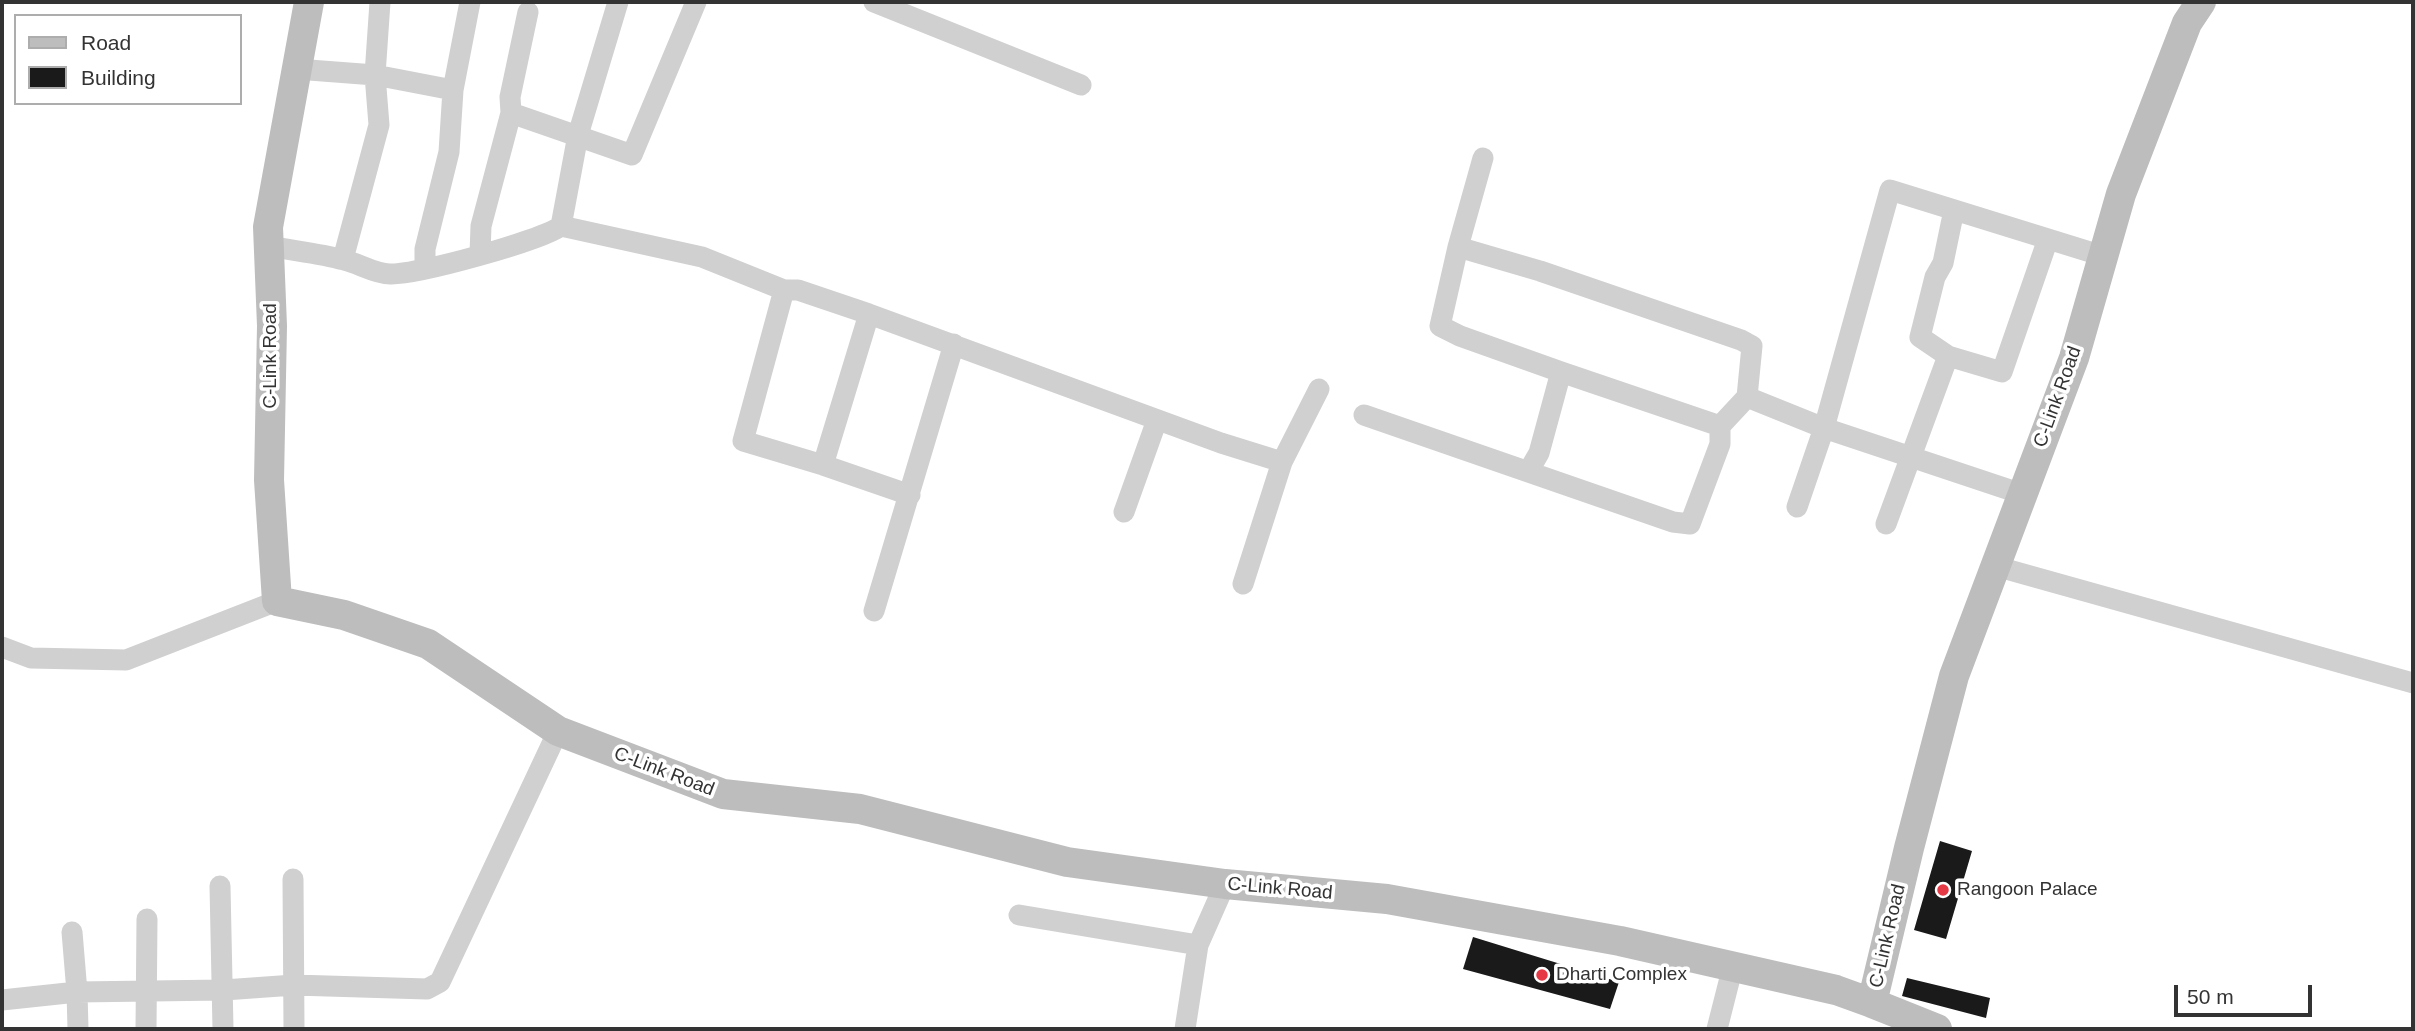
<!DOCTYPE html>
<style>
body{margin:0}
#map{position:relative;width:2415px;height:1031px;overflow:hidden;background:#fff;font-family:Helvetica,sans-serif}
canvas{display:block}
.frame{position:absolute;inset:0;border:4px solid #333;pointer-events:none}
.legend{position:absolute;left:14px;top:14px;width:228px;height:91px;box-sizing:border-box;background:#fff;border:2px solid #adadad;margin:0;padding:9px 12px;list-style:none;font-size:21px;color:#333}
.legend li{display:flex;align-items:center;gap:14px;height:35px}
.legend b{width:35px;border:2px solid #adadad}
.scale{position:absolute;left:2174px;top:985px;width:138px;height:32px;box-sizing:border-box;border:4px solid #333;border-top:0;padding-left:9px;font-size:21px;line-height:24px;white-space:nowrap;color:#333;-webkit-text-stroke:5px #fff;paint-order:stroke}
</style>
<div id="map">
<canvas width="2415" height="1031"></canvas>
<div class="frame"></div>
<ul class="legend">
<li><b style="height:9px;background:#bdbdbd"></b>Road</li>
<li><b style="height:19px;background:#1a1a1a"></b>Building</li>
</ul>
<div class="scale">50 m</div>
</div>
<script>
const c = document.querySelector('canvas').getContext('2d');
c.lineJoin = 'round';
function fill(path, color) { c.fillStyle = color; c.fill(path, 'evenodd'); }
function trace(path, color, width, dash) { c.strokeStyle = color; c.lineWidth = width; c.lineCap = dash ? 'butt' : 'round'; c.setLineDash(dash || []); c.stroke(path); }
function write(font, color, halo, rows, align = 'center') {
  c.font = font + ' Helvetica,sans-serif'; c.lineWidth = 7; c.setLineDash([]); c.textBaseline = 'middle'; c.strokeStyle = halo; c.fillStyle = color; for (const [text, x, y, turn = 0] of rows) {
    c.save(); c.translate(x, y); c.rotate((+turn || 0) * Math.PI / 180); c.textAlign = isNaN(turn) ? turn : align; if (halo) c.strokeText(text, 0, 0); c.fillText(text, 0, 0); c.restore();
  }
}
fill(new Path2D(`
 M1940,841L1972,851L1946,939L1914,930Z
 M1473,937L1619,982L1610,1009L1463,969Z
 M1907,978L1990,998L1986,1018L1902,996Z`), '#1a1a1a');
trace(new Path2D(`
 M874,2L1081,85
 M296,69L375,75L453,90
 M511,113L632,155L696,2
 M1483,158L1458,247L1440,326L1460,336L1561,372L1720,426
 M1954,210L1943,263L1935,277L1920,337L1948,356L2002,372L2048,239
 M561,226L702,257L784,290H798L869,314L1221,443L1282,462L1243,584
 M269,246C294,251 319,253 344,260C358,263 375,274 390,274C417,275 540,241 561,226L578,135L618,2
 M480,254L481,226L511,113L510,97L528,12
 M343,259L379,125L375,75L380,2
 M425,268V249L449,152L453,90L470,2
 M784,290L743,441L823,465L910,495
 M1747,397L1824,428L2022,494
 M1364,415L1673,522L1690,524L1720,444V426L1747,397L1752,346L1741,340L1540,271L1458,247
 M1282,462L1319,389
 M823,465L869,314
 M1528,472L1539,453L1561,372
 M1797,507L1824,428L1890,190L2103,256
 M1124,512L1157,420
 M1886,524L1948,356
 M1995,566L2413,683
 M874,611L954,344
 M2,647L31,658L126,660L277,601
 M293,879L294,1029
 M220,886L223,1029
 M1019,915L1198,945
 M2,1000L77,992L72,932
 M78,1029L77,992L224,990L294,985L427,989L440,982L558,731
 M146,1029L147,919
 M1185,1029L1198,945L1225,884
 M1717,1029L1733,966`), '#d0d0d0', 21);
trace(new Path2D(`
 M309,2L268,227L272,326L269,480L277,601L344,615L428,644L558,731L723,794L860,809L1067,862L1225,884L1387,899L1620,941L1836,990L1872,1003L1909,848L1954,676L2074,358L2121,194L2187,23L2201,2
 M1872,1003L1937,1029`), '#bdbdbd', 30);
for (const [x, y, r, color] of [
 [1943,890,7,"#e63946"],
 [1542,975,7,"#e63946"]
]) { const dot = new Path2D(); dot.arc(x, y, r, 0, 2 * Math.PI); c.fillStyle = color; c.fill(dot); trace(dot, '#fff', 2.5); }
write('19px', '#333', '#fff', [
 ["C-Link Road",271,356,-90],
 ["C-Link Road",2058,397,-70],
 ["C-Link Road",664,772,21],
 ["C-Link Road",1280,889,5],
 ["C-Link Road",1888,936,-77]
]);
write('19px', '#333', '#fff', [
 ["Rangoon Palace",1957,890],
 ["Dharti Complex",1556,975]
], 'left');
</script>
